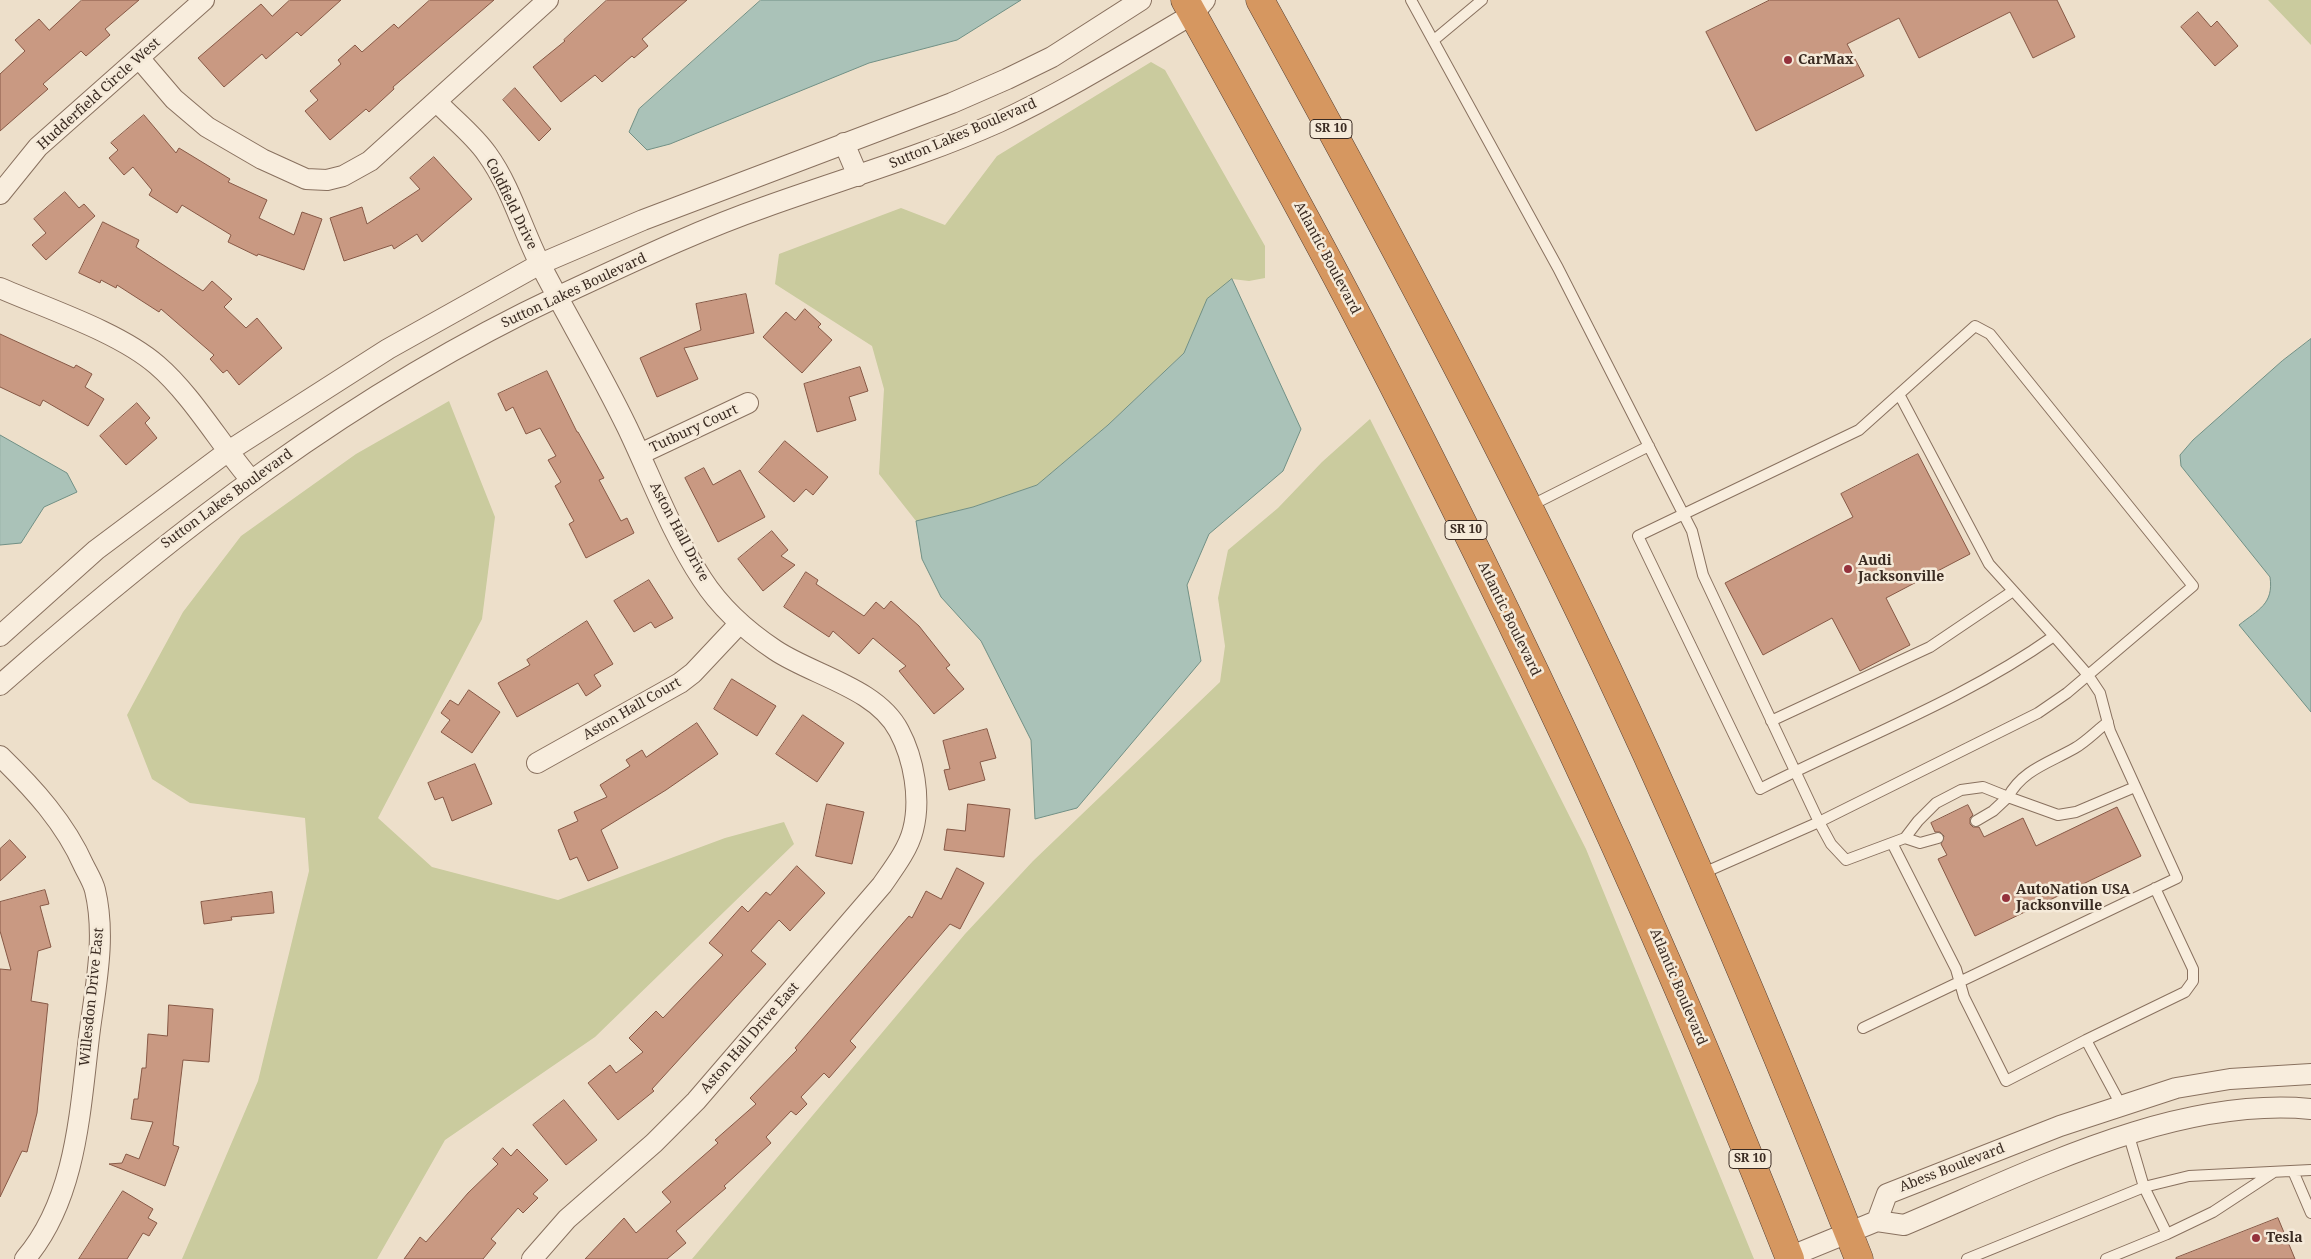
<!DOCTYPE html>
<style>
body{margin:0}
canvas{display:block;background:#eddfca}
</style>
<canvas width="2311" height="1259"></canvas>
<script>
const c = document.querySelector('canvas').getContext('2d');
c.lineJoin = 'round';
function fill(path, color) { c.fillStyle = color; c.fill(path, 'evenodd'); }
function trace(path, color, width, dash) { c.strokeStyle = color; c.lineWidth = width; c.lineCap = dash ? 'butt' : 'round'; c.setLineDash(dash || []); c.stroke(path); }
function write(font, color, halo, rows, align = 'center') {
  c.font = font + ' "Noto Serif",serif'; c.lineWidth = 5; c.setLineDash([]); c.textBaseline = 'middle'; c.strokeStyle = halo; c.fillStyle = color; for (const [text, x, y, turn = 0] of rows) {
    c.save(); c.translate(x, y); c.rotate((+turn || 0) * Math.PI / 180); c.textAlign = isNaN(turn) ? turn : align; if (halo) c.strokeText(text, 0, 0); c.fillText(text, 0, 0); c.restore();
  }
}
fill(new Path2D(`
 M2268,0H2311V45Z
 M1151,62L1165,70L1265,246V278L1249,281L1232,279L1208,299L1184,353L1108,425L1037,485L973,507L916,521L879,474L884,389L872,346L775,284L779,254L901,208L945,225L997,156Z
 M449,401L495,517L482,619L378,818L432,867L558,900L725,838L784,822L794,844L595,1037L445,1140L377,1259H182L258,1081L309,871L305,818L190,803L152,779L127,715L183,612L241,536L356,454Z
 M1370,419L1586,849L1754,1259H692L965,934L1033,861L1220,682L1225,646L1218,598L1228,550L1278,508L1322,462Z`), '#cacb9e');
const water = new Path2D(`
 M761,0H1021L957,40L869,63L670,144L647,150L629,132L639,109Z
 M1232,279L1301,429L1283,471L1209,534L1187,585L1201,661L1077,808L1035,819L1031,740L981,641L941,597L922,559L916,521L973,507L1037,485L1108,425L1184,353L1207,299Z
 M2311,339V712L2239,625C2258,610 2274,604 2270,577L2181,466L2180,455L2193,440L2282,361Z
 M0,435L67,473L77,492L44,507L21,543L0,545Z`);
fill(water, '#aac2b8');
trace(water, '#719085', 1);
const building = new Path2D(`
 M82,0H139L105,29L110,35L86,56L81,51L43,84L48,89L0,131V74L25,51L15,40L39,19L49,30Z
 M290,0H341L301,36L297,32L266,59L262,54L224,87L198,58L261,4L272,16Z
 M430,0H494L393,87L394,89L369,112L366,109L330,140L305,111L318,100L310,91L341,64L338,60L355,45L362,52L394,24L398,28Z
 M607,0H687L642,39L648,46L634,58L632,56L602,82L595,75L561,102L533,67L565,41L564,40Z
 M1770,0H2057L2075,37L2033,58L2010,12L1919,58L1899,18L1847,44L1864,76L1756,131L1706,32Z
 M2198,12L2211,27L2217,21L2238,46L2215,66L2181,27Z
 M515,88L551,129L539,141L503,100Z
 M144,115L176,153L179,148L230,179L228,182L267,200L259,218L294,235L302,212L322,219L304,270L258,254L257,256L228,242L231,235L182,205L177,213L149,195L152,190L133,167L124,175L109,158L118,150L111,143Z
 M434,157L472,199L422,242L417,234L394,249L392,245L344,261L330,218L362,207L367,224L420,189L410,178Z
 M65,192L79,208L84,204L95,216L46,260L32,245L46,233L34,219Z
 M103,222L139,240L136,247L203,291L212,281L232,299L224,307L246,328L257,318L282,348L239,385L227,370L223,373L210,359L214,355L161,309L159,312L117,285L116,288L101,280L100,283L79,273Z
 M746,294L754,333L684,348L698,379L657,397L640,358L701,330L696,304Z
 M805,309L821,324L818,327L832,340L802,373L763,337L786,312L795,320Z
 M0,334L74,368L76,365L92,374L85,387L104,399L88,426L43,400L40,406L0,387Z
 M860,367L868,391L849,397L856,420L817,432L804,384Z
 M547,371L577,432H578L604,478L599,480L621,521L627,518L634,533L586,558L569,524L574,521L555,486L561,482L548,460L556,456L540,428L526,434L513,407L506,411L498,394Z
 M137,403L150,418L145,423L157,438L126,465L100,436Z
 M785,441L828,477L813,495L806,489L794,502L759,472Z
 M1918,454L1970,554L1886,598L1910,645L1860,671L1832,618L1763,655L1725,583L1853,517L1841,494Z
 M704,468L713,485L740,470L765,517L718,542L685,478Z
 M772,531L788,550L781,556L795,565L763,591L738,559Z
 M806,572L818,580L816,584L864,616L876,602L884,609L891,601L919,626L950,665L946,668L964,689L934,714L899,671L906,666L873,638L859,654L833,631L829,637L784,607Z
 M649,580L673,618L655,628L651,622L634,632L614,601Z
 M587,621L613,664L594,675L601,686L586,696L578,683L517,717L498,683L530,665L527,660Z
 M732,679L776,706L757,736L714,709Z
 M469,690L500,712L472,753L441,732L450,720L441,713L450,700L458,705Z
 M803,715L844,743L817,782L776,754Z
 M697,723L718,754L666,790L601,830L618,868L588,881L577,857L570,860L558,830L578,821L574,812L607,797L600,785L630,766L626,760L642,750L646,757Z
 M987,729L996,758L980,762L985,780L949,790L944,770L950,769L943,741Z
 M475,764L492,804L452,821L443,797L435,800L428,783Z
 M827,804L864,812L852,864L816,856Z
 M968,804L1010,809L1004,857L944,850L947,829L965,831Z
 M1968,805L1973,815L1970,818V824L1973,827H1979L1984,837L2023,818L2036,846L2117,807L2141,856L1975,936L1938,859L1947,855L1941,844L1944,836L1940,832H1935L1931,823Z
 M10,840L26,857L0,881V849Z
 M797,866L825,893L790,931L779,920L751,951L766,964L652,1089L654,1091L618,1120L588,1083L610,1065L616,1073L643,1052L629,1038L656,1011L663,1018L723,955L709,943L742,906L748,912L766,892L770,895Z
 M957,868L984,883L960,929L950,924L850,1041L856,1047L829,1078L824,1073L801,1097L807,1104L796,1115L791,1111L766,1137L771,1143L724,1186L726,1188L676,1231L686,1243L667,1259H585L624,1218L636,1233L671,1202L662,1192L718,1143L715,1140L756,1104L750,1098L797,1050L795,1048L909,916L912,918L926,891L941,899Z
 M45,890L49,904L40,906L51,947L38,951L31,1001L48,1004L37,1113L27,1152L22,1151L0,1197V969L11,970L0,931V902Z
 M272,892L274,913L231,917L232,920L204,924L201,902Z
 M169,1005L213,1009L209,1062L183,1060L173,1145L179,1147L165,1186L109,1164L122,1163L126,1154L139,1159L153,1122L131,1119L134,1099H138L142,1068H146L148,1034L167,1036Z
 M564,1100L597,1140L566,1165L533,1125Z
 M503,1148L511,1156L517,1149L548,1180L533,1194L538,1198L523,1213L518,1208L491,1239L496,1243L483,1259H404L420,1237L426,1242L468,1193L498,1164L493,1159Z
 M123,1191L153,1209L148,1218L157,1223L149,1236L143,1233L127,1259H79Z
 M2278,1218L2295,1259H2176V1258Z`);
fill(building, '#c99982');
trace(building, '#875946', 1);
const lane = new Path2D(`
 M1411,0L1558,268L1692,531L1703,575L1819,822L2038,713L2067,693L2193,586L1990,334L1975,326L1859,430L1638,536L1760,789C1858,739 1964,700 2054,636L1989,564L1899,394
 M1434,40L1482,0
 M1530,506L1649,446
 M1771,721L1930,647L2013,591
 M2108,722C2097,730 2087,741 2075,748C2049,763 2022,770 2008,797L2058,815L2076,812L2135,787
 M1905,838L1920,843L1938,838
 M1892,843L1956,969L1964,997L2006,1081L2086,1040L2121,1105
 M1701,874L1819,822L1831,844L1846,860L1905,838L1918,821L1936,803L1961,790L1983,787L2008,797L1993,811L1976,821
 M1863,1028L2177,878L2110,731L2100,693L2088,675L2054,636
 M2086,1040L2185,992L2193,981V969L2155,888
 M2293,1171L2311,1213
 M2167,1234L2213,1212L2274,1172
 M1967,1259L2144,1187L2189,1176L2311,1170
 M2106,1259L2167,1234L2144,1187L2129,1136`);
const street = new Path2D(`
 M139,58L174,99L207,127L262,159L306,179L327,180L343,176L370,161L548,0
 M437,102C453,119 474,135 487,154C511,187 522,229 540,264C568,318 600,371 627,427C651,477 671,532 702,579C720,607 748,632 775,650C812,675 877,688 899,731C914,759 921,799 913,830C908,850 893,869 882,885L696,1101L654,1143L567,1219L532,1259
 M844,143L858,176
 M0,194L38,147L204,0
 M0,288C48,309 119,332 157,365C192,395 220,444 251,480
 M640,454L748,403
 M0,636L96,550L227,452L388,349L540,264L643,220L952,103L1007,79L1052,57L1141,0
 M0,685C172,533 352,393 561,295C628,264 696,231 765,207C843,179 923,156 999,122C1066,91 1130,51 1193,14L1205,0
 M0,756C34,789 65,823 84,866C88,874 93,882 95,890C106,936 96,984 90,1029C80,1106 78,1197 25,1259
 M537,763L680,683L693,673L740,623
 M1877,1221L1887,1194L2060,1126L2176,1088L2230,1079L2311,1074
 M1877,1221L1904,1225C2028,1173 2174,1096 2311,1109
 M1789,1257L1877,1221`);
const highway = new Path2D(`
 M1185,0C1244,106 1304,213 1360,321C1519,626 1664,939 1790,1259
 M1260,0C1397,248 1530,498 1647,755C1722,921 1792,1089 1859,1259`);
trace(lane, '#89715f', 12);
trace(street, '#89715f', 22);
trace(highway, '#574033', 29);
trace(lane, '#f8eddd', 10);
trace(street, '#f8eddd', 20);
trace(highway, '#d69760', 28);
for (const [x, y, r, color] of [
 [1788,60,5,"#95323c"],
 [1848,569,5,"#95323c"],
 [2006,898,5,"#95323c"],
 [2256,1238,5,"#95323c"]
]) { const dot = new Path2D(); dot.arc(x, y, r, 0, 2 * Math.PI); c.fillStyle = color; c.fill(dot); trace(dot, '#f5ead9', 2); }
for (const [x, y, w] of [
 [1331,129,42],
 [1466,530,42],
 [1750,1159,42]
]) { const box = new Path2D(); box.roundRect(x - w / 2, y - 9.5, w, 19, 4); c.fillStyle = '#f5ead9'; c.fill(box); trace(box, '#3a2b22', 1); }
write('bold 12px', '#3a2b22', null, [
 ["SR 10",1331,129],
 ["SR 10",1466,530],
 ["SR 10",1750,1159]
]);
write('bold 14px', '#3a2b22', '#f5ead9', [
 ["CarMax",1798,60],
 ["Audi",1858,561],
 ["Jacksonville",1858,577],
 ["AutoNation USA",2016,890],
 ["Jacksonville",2016,906],
 ["Tesla",2266,1238]
], 'left');
write('14px', '#3a2b22', '#f5ead9', [
 ["Hudderfield Circle West",99,94,-42],
 ["Sutton Lakes Boulevard",963,134,-23],
 ["Coldfield Drive",511,204,64],
 ["Atlantic Boulevard",1327,258,62],
 ["Sutton Lakes Boulevard",574,291,-25],
 ["Tutbury Court",694,429,-25],
 ["Sutton Lakes Boulevard",227,499,-36],
 ["Aston Hall Drive",679,532,62],
 ["Atlantic Boulevard",1509,619,64],
 ["Aston Hall Court",632,709,-30],
 ["Atlantic Boulevard",1678,987,67],
 ["Willesdon Drive East",92,997,-84],
 ["Aston Hall Drive East",750,1038,-49],
 ["Abess Boulevard",1952,1168,-21]
]);
</script>
